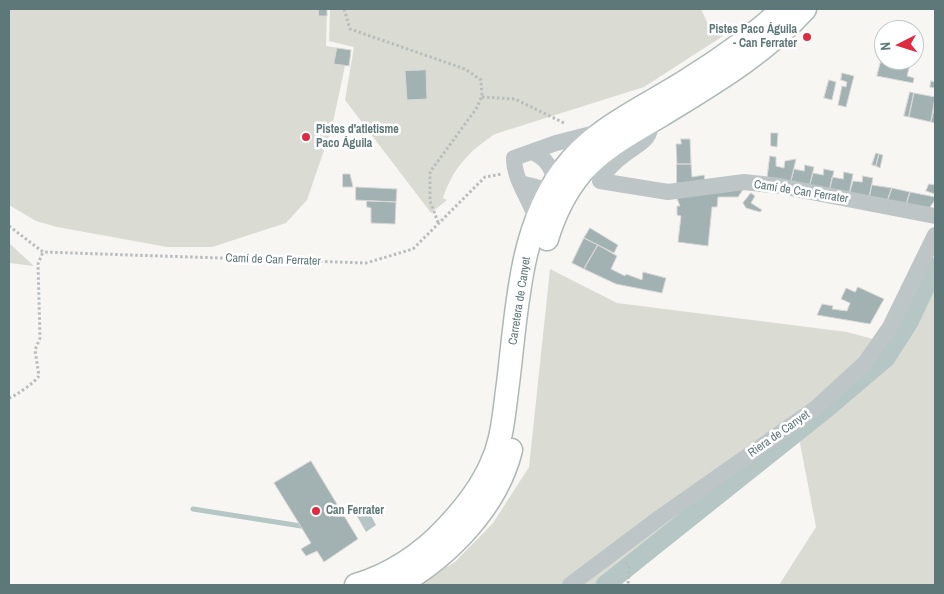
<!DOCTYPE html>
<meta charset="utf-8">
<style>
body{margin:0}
#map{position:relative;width:944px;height:594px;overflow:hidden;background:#f7f6f3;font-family:"Archivo Narrow",sans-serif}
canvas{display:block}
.frame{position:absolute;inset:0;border:10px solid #5e7778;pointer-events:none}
.north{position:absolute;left:874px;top:20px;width:50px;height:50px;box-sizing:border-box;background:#fff;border:1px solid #bfc9c9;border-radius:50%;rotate:265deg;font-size:14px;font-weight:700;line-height:20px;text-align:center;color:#5e7778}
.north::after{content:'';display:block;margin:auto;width:18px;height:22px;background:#e02a42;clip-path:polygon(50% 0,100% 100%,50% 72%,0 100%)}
</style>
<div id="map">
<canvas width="944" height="594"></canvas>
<div class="frame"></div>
<div class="north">N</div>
</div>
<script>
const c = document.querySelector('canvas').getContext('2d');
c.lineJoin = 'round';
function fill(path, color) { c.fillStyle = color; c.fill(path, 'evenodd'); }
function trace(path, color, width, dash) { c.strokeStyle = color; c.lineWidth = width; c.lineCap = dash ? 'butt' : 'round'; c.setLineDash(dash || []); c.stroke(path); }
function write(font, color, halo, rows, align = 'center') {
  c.font = font + ' "Archivo Narrow",sans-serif'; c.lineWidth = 5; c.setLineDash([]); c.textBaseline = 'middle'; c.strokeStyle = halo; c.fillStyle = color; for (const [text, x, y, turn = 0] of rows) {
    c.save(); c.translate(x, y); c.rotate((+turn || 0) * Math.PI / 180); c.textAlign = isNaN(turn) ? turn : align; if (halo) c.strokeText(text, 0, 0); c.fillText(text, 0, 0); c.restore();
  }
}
fill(new Path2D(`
 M9,9H327L326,46L351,50L349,66H345L332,127L307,200L286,223L212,247H167L57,227L36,221L9,205Z
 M330,9H701L708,24L723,36L644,87L495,134C469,151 453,168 443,198L447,200L431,213L345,100L354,47L329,41Z
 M9,243L34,266L9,263Z
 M550,269L617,303L847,332L903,347L935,287V585H779L816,527L799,438L621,585H417L455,562L493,523L529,467Z`), '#dadcd3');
fill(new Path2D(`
 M368,510L376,525L366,532L357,516Z`), '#b5c6c5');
trace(new Path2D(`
 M193,509L301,526`), '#b5c6c5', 5);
trace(new Path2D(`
 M605,585L827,408L886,358L909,322L935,267`), '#b5c6c5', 19);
const building = new Path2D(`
 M319,9H327V16H319Z
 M900,23L910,28L909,30H896Z
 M337,48L351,50L349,66L334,64Z
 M884,49V60H911L907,76L914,78L913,83L877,76Z
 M426,70L427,99L407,100L405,71Z
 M842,73L854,76L846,107L838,105L842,86L846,87L847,82L841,80Z
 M829,80L836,82L832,100L824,98Z
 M931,81L935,82V88L930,87Z
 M910,92L914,93L909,117L904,116Z
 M914,93L935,97L931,122L909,117Z
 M935,107V123L931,122Z
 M771,133H778L777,147L771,146Z
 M681,139H690L691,164H677L676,144H681Z
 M876,153L879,154L876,166L872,165Z
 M879,154L883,155L880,168L876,166Z
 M770,156L776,157V166L784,168L785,161L796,159L790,185L767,180Z
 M677,164H691L692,177L704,175L705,183L677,188Z
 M805,165L814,167L809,188L790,185L794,169L804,171Z
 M824,169L834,171L829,192L809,188L813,173L823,175Z
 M844,172L853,174L849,195L829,192L832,177L843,179Z
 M343,174H350L353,187H343Z
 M863,176L873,178L869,199L849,195L853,181L862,182Z
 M929,184L935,185V194L926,191Z
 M872,185L892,188L887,202L869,199Z
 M356,187L397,189L396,202L356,200Z
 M744,188L738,197H718L717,207H712L708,246L678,242L681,216L677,215V206H680L676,196Z
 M892,188L910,192L906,206L887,202Z
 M910,192L935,197V200L928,210L906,206Z
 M751,193L755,196L751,203L762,210L760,212L746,208L743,203Z
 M367,201L396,202L395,224L371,223V208L367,207Z
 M590,228L618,245L614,253L584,238Z
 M584,238L598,245L584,269L572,263Z
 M598,245L617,256L611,269L625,276L626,274L642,280L643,272L666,278L662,293L616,284L584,269Z
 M858,287L884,299L870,324L817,315L822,304L833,306L832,309L847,311L850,303L841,299L846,288L855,292Z
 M311,461L358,539L324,562L317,551L306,556L301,549L311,543L274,483Z`);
fill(building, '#a2b1b1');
trace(building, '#d8d7d6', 1);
const secondary = new Path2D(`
 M547,239C554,216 566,191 582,172C603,148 635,131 662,115C714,83 764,54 805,9
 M356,585C390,575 422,554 446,528C464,509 482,486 492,462C502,440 504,414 507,391C517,317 517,232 563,170C594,128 645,107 687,80C721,59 753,36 783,9
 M398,585C448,557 497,507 511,450`);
trace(secondary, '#adb8b9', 25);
trace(new Path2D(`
 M344,9L350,29L465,69L481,80L482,96L476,109L430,172V201L439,225
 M482,97L515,99L566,124
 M9,226L43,252L366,263L413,249L485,177L502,174
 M9,398C16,396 35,382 39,376L35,350L40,338L38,264L43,252
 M625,563L629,566L628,585`), '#b8bdbe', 3, [2.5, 2.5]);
trace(new Path2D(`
 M651,121C652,141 637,144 624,155C614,162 606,171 600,181L668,192L744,182L780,186L935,216
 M520,183L544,189L555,183C553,169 545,157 532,152
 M537,222C531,200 514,181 514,158L556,143L599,132
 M570,585L662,516L816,408L865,363L890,327L935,235`), '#bdc5c6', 16);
trace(secondary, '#fff', 22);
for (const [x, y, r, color] of [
 [807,37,5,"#e02a42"],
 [306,137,5,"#e02a42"],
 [316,511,5,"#e02a42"]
]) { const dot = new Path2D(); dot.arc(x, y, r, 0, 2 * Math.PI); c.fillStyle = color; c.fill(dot); trace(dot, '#fff', 2); }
write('bold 12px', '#5e7778', '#fff', [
 ["Pistes Paco Águila",797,30,"right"],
 ["- Can Ferrater",797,44,"right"],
 ["Pistes d'atletisme",316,130],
 ["Paco Águila",316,144],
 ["Can Ferrater",326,511]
], 'left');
write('12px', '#5e7778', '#fff', [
 ["Camí de Can Ferrater",801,192,9],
 ["Camí de Can Ferrater",273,260,2],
 ["Carretera de Canyet",520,301,-81],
 ["Riera de Canyet",779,434,-35]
]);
</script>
